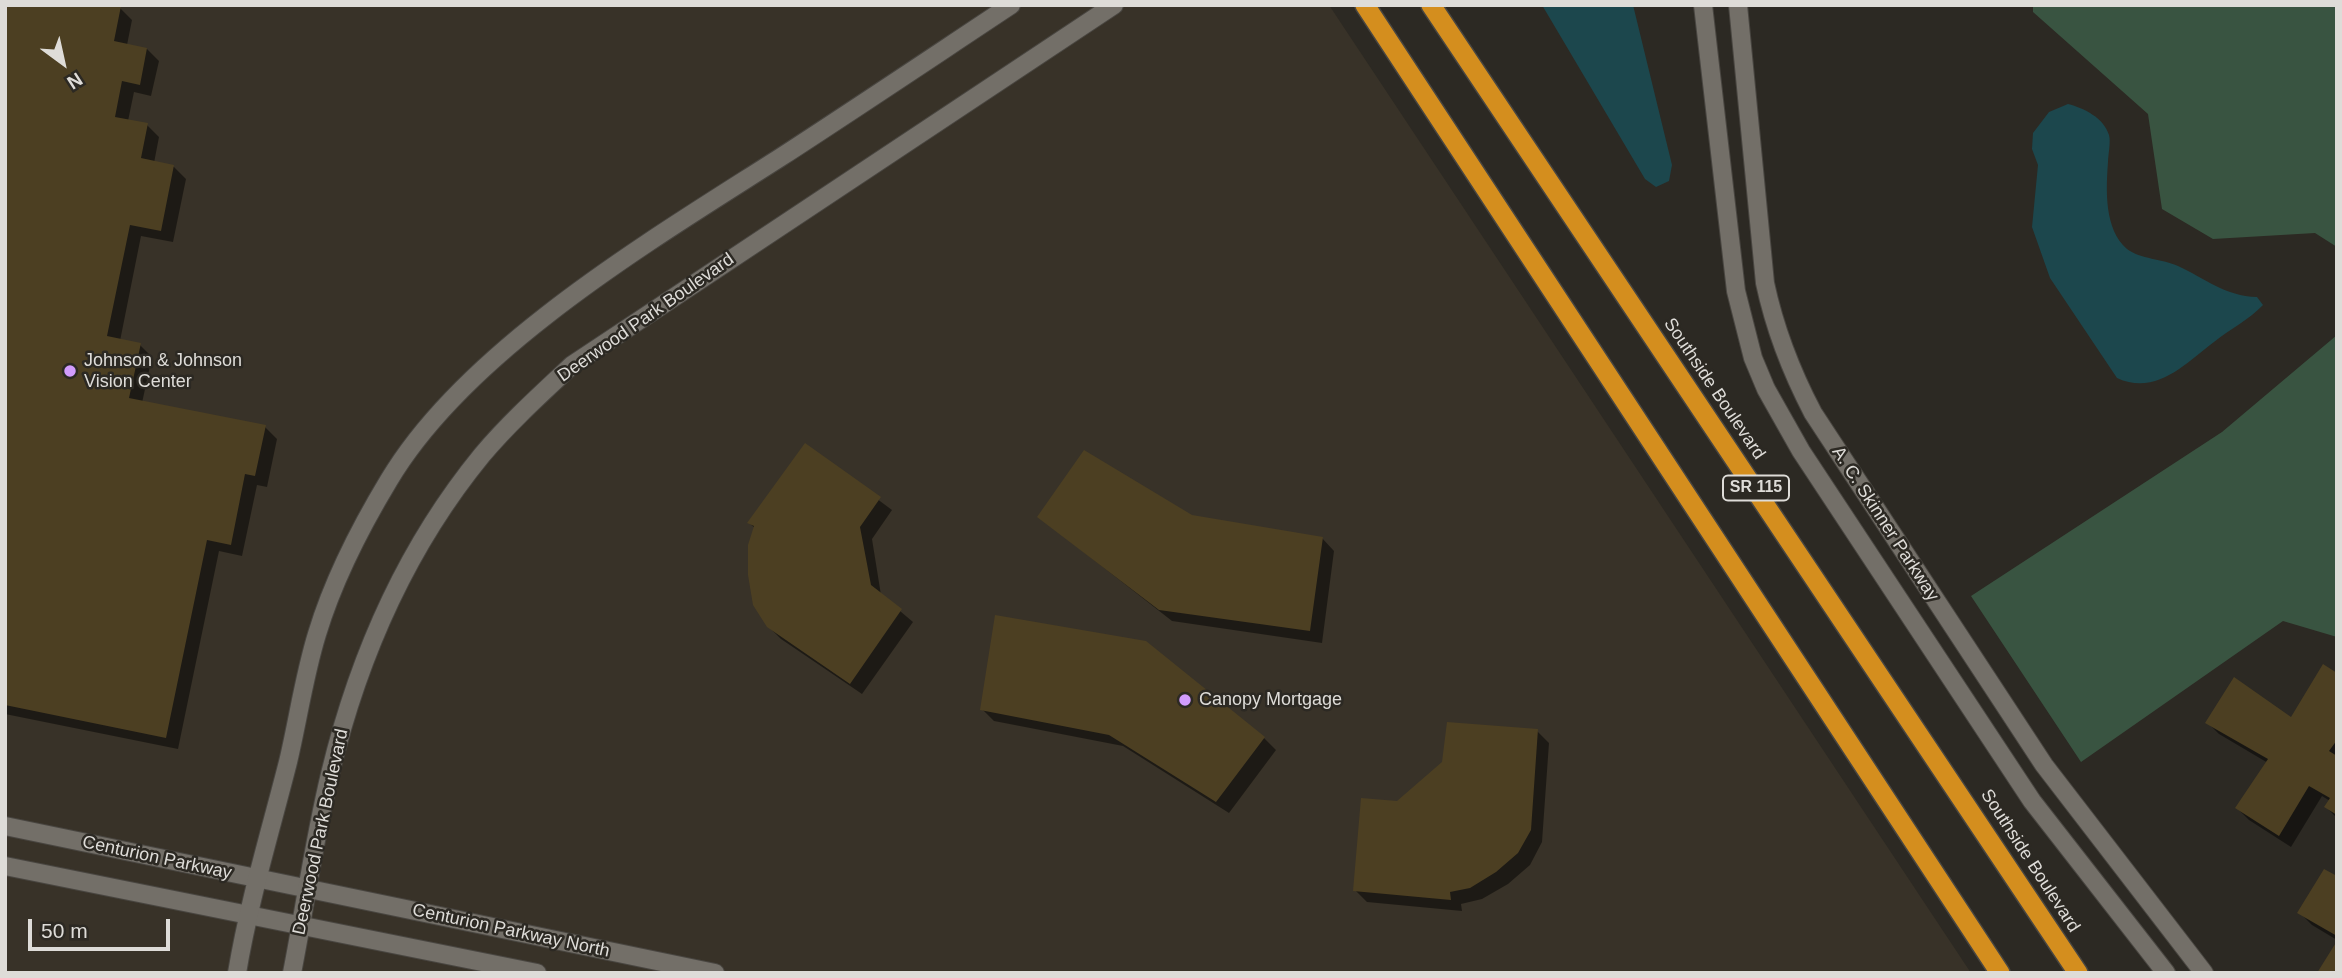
<!DOCTYPE html>
<style>
body{margin:0}
#map{position:relative;width:2342px;height:978px;overflow:hidden;background:#2c2923;font-family:Helvetica,sans-serif}
canvas{display:block}
.frame{position:absolute;inset:0;border:7px solid #dedcd8;pointer-events:none}
.north{position:absolute;left:28px;top:28px;width:70px;height:70px;-webkit-text-stroke:5px #2c2923;paint-order:stroke;rotate:147deg;font-size:19px;font-weight:700;line-height:28px;text-align:center;color:#dedcd8}
.north::after{content:'';display:block;margin:auto;width:24px;height:32px;background:#dedcd8;clip-path:polygon(50% 0,100% 100%,50% 72%,0 100%)}
.scale{position:absolute;left:28px;top:919px;width:142px;height:32px;box-sizing:border-box;border:4px solid #dedcd8;border-top:0;padding-left:9px;font-size:21px;line-height:24px;white-space:nowrap;color:#dedcd8;-webkit-text-stroke:5px #2c2923;paint-order:stroke}
</style>
<div id="map">
<canvas width="2342" height="978"></canvas>
<div class="frame"></div>
<div class="north">N</div>
<div class="scale">50 m</div>
</div>
<script>
const c = document.querySelector('canvas').getContext('2d');
c.lineJoin = 'round';
function fill(path, color) { c.fillStyle = color; c.fill(path, 'evenodd'); }
function trace(path, color, width, dash) { c.strokeStyle = color; c.lineWidth = width; c.lineCap = dash ? 'butt' : 'round'; c.setLineDash(dash || []); c.stroke(path); }
function write(font, color, halo, rows, align = 'center') {
  c.font = font + ' Helvetica,sans-serif'; c.lineWidth = 5; c.setLineDash([]); c.textBaseline = 'middle'; c.strokeStyle = halo; c.fillStyle = color; for (const [text, x, y, turn = 0] of rows) {
    c.save(); c.translate(x, y); c.rotate((+turn || 0) * Math.PI / 180); c.textAlign = isNaN(turn) ? turn : align; if (halo) c.strokeText(text, 0, 0); c.fillText(text, 0, 0); c.restore();
  }
}
fill(new Path2D(`
 M5,5H1329L1971,973H5Z`), '#383228');
fill(new Path2D(`
 M2033,5H2337V247L2315,233L2213,239L2162,209L2148,114L2033,12Z
 M2337,335V637L2283,621L2081,762L1971,596L2222,432Z`), '#395441');
fill(new Path2D(`
 M1542,5H1633L1672,165L1669,181L1656,187L1645,179Z
 M2068,104C2084,108 2104,118 2109,135C2111,142 2108,155 2108,162C2106,190 2104,229 2127,249C2140,259 2163,259 2178,266C2206,279 2225,296 2257,297L2263,305C2249,320 2230,329 2214,342C2185,364 2156,396 2117,378L2050,278L2032,227L2038,165L2032,149L2033,133L2049,112Z`), '#1c474d');
fill(new Path2D(`
 M5,5H107L120,8L132,20L127,45L147,49L159,61L151,96L134,92L128,121L147,125L159,137L154,163L174,167L186,179L173,242L141,236L120,341L140,345L152,357L142,403L265,427L277,439L267,487L257,485L242,556L219,551L178,749L5,714Z
 M806,446L892,510L872,539L881,595L913,622L862,694L781,639L768,626L755,528L749,523Z
 M1039,517H1192L1322,538L1334,551L1322,643L1172,621Z
 M2337,675V818L2326,807L2330,801L2322,796L2291,847L2249,820L2237,808L2268,763L2219,734L2207,722L2292,720Z
 M982,709L1264,738L1276,750L1229,813L1123,746L994,721Z
 M1537,731L1549,743L1542,842L1530,865L1508,884L1482,899L1461,904L1462,911L1367,902L1355,890L1397,802Z
 M2337,878V940L2312,925L2300,913Z`), '#0007');
fill(new Path2D(`
 M5,5L121,6L114,41L147,48L140,85L122,81L115,117L148,123L141,158L174,165L161,231L130,225L107,336L141,343L129,398L266,425L255,476L245,474L231,545L207,540L166,738L5,705Z
 M805,443L881,497L860,527L871,585L902,609L850,684L767,627L753,605L748,575V545L754,526L747,523Z
 M1084,450L1192,515L1323,537L1310,631L1159,610L1037,517Z
 M995,615L1146,641L1265,737L1216,802L1109,735L980,710Z
 M2323,664L2337,673V740L2329,751L2337,756V815L2324,807L2330,798L2309,786L2279,836L2235,808L2268,759L2205,723L2234,677L2291,717Z
 M1447,722L1538,729L1531,830L1518,853L1496,872L1470,888L1450,892L1451,900L1353,891L1361,798L1397,801L1442,762Z
 M2324,869L2337,876V936L2297,913Z
 M2337,941V973H2317Z`), '#4c3f22');
const minor = new Path2D(`
 M5,826L715,973
 M5,866L537,973`);
const secondary = new Path2D(`
 M1703,5L1736,291L1753,358L1766,389L1801,451L2032,801L2166,973
 M1738,5L1765,283C1775,330 1791,371 1813,413L2044,765L2204,973
 M237,973C249,901 270,833 288,762C298,720 304,676 317,634C333,581 360,528 389,480C467,349 653,239 781,157C858,107 934,56 1011,5
 M292,973C305,907 314,840 330,774C358,658 405,549 482,455C509,423 541,394 572,365L1114,5`);
const trunk = new Path2D(`
 M1365,5L2000,973
 M1431,5L2078,973`);
trace(minor, '#494641', 20);
trace(secondary, '#494641', 20);
trace(trunk, '#494641', 22);
trace(minor, '#736f68', 18);
trace(secondary, '#736f68', 18);
trace(trunk, '#d48e1e', 19);
for (const [x, y, r, color] of [
 [70,371,7,"#d29cfd"],
 [1185,700,7,"#d29cfd"]
]) { const dot = new Path2D(); dot.arc(x, y, r, 0, 2 * Math.PI); c.fillStyle = color; c.fill(dot); trace(dot, '#2c2923', 2.5); }
for (const [x, y, w] of [
 [1756,488,66]
]) { const box = new Path2D(); box.roundRect(x - w / 2, y - 12.5, w, 25, 5); c.fillStyle = '#2c2923'; c.fill(box); trace(box, '#dedcd8', 2); }
write('bold 16px', '#dedcd8', null, [
 ["SR 115",1756,488]
]);
write('18px', '#dedcd8', '#2c2923', [
 ["Deerwood Park Boulevard",646,318,-35],
 ["Southside Boulevard",1714,389,56],
 ["A. C. Skinner Parkway",1885,524,57],
 ["Deerwood Park Boulevard",321,832,-78],
 ["Centurion Parkway",157,858,12],
 ["Southside Boulevard",2030,861,57],
 ["Centurion Parkway North",511,931,12]
]);
write('18px', '#dedcd8', '#2c2923', [
 ["Johnson & Johnson",84,361],
 ["Vision Center",84,382],
 ["Canopy Mortgage",1199,700]
], 'left');
</script>
